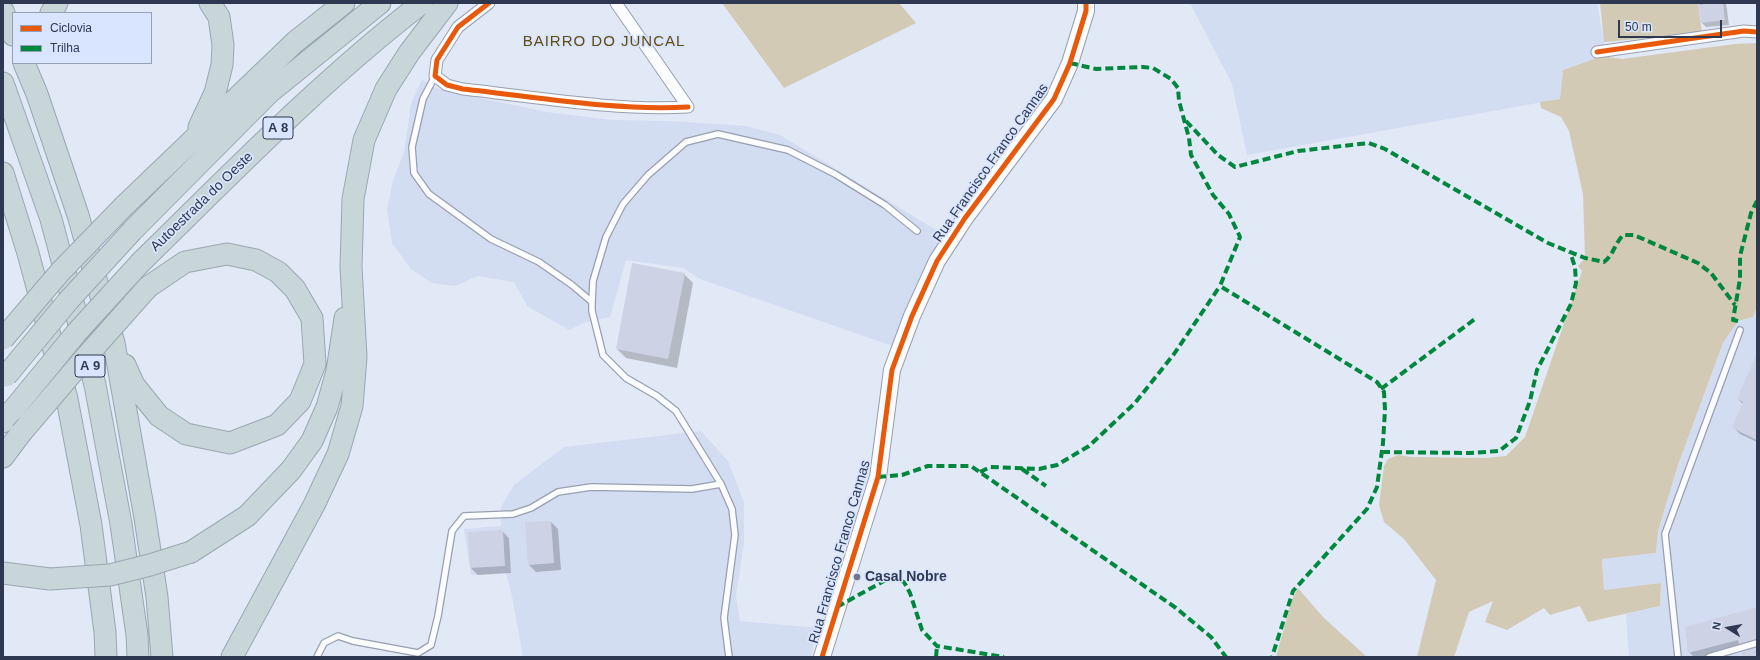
<!DOCTYPE html>
<style>
body{margin:0}
#map{position:relative;width:1760px;height:660px;overflow:hidden;background:#e1e8f6;font-family:Arial,sans-serif}
canvas{display:block}
.frame{position:absolute;inset:0;border:4px solid #2e3851;pointer-events:none}
.legend{position:absolute;left:12px;top:12px;width:140px;height:52px;box-sizing:border-box;background:#d9e5fe;border:1px solid #95a0b9;margin:0;padding:5px 7px;list-style:none;font-size:12px;color:#2e3851}
.legend li{display:flex;align-items:center;gap:8px;height:20px}
.legend b{width:20px;border:1px solid #95a0b9}
.north{position:absolute;left:1708px;top:608px;width:40px;height:40px;-webkit-text-stroke:3px #d9e5fe;paint-order:stroke;rotate:281deg;font-size:11px;font-weight:700;line-height:16px;text-align:center;color:#2e3851}
.north::after{content:'';display:block;margin:auto;width:14px;height:18px;background:#2e3851;clip-path:polygon(50% 0,100% 100%,50% 72%,0 100%)}
.scale{position:absolute;left:1618px;top:20px;width:104px;height:18px;box-sizing:border-box;border:2px solid #2e3851;border-top:0;padding-left:5px;font-size:12px;line-height:14px;white-space:nowrap;color:#2e3851;-webkit-text-stroke:3px #d9e5fe;paint-order:stroke}
</style>
<div id="map">
<canvas width="1760" height="660"></canvas>
<div class="frame"></div>
<ul class="legend">
<li><b style="height:5px;background:#e8590c"></b>Ciclovia</li>
<li><b style="height:5px;background:#00873e"></b>Trilha</li>
</ul>
<div class="north">N</div>
<div class="scale">50 m</div>
</div>
<script>
const c = document.querySelector('canvas').getContext('2d');
c.lineJoin = 'round';
function fill(path, color) { c.fillStyle = color; c.fill(path, 'evenodd'); }
function trace(path, color, width, dash) { c.strokeStyle = color; c.lineWidth = width; c.lineCap = dash ? 'butt' : 'round'; c.setLineDash(dash || []); c.stroke(path); }
function write(font, color, halo, rows, align = 'center') {
  c.font = font + ' Arial,sans-serif'; c.lineWidth = 3.5; c.setLineDash([]); c.textBaseline = 'middle'; c.strokeStyle = halo; c.fillStyle = color; for (const [text, x, y, turn = 0] of rows) {
    c.save(); c.translate(x, y); c.rotate((+turn || 0) * Math.PI / 180); c.textAlign = isNaN(turn) ? turn : align; if (halo) c.strokeText(text, 0, 0); c.fillText(text, 0, 0); c.restore();
  }
}
fill(new Path2D(`
 M1190,3H1597L1604,42L1602,56L1563,70L1560,99L1247,155L1232,84Z
 M422,79L433,87L470,96L547,112L612,120L670,121L746,126L780,135L951,239L901,349L700,279L683,268L626,260L610,317L586,322L569,330L527,306L514,282L478,276L455,286L432,283L411,269L392,243L387,209L393,181L404,152L411,104Z
 M1757,306V657H1629L1626,614L1660,606L1661,583L1604,590L1602,559L1656,553L1658,531L1678,465L1723,343L1738,321L1753,317Z
 M701,431L728,461L744,502V543L736,596L740,621L818,628L811,657H523L512,596L506,573L471,575L464,529L501,526V507L514,485L564,447Z`), '#d3ddf2');
fill(new Path2D(`
 M722,3H899L916,23L784,88Z
 M1600,3H1698L1702,33L1604,42Z
 M1757,43V306L1753,317L1738,321L1723,343L1678,465L1658,531L1656,553L1602,559L1604,590L1661,583L1660,606L1588,622L1580,606L1550,615L1544,608L1507,630L1485,622L1493,601L1469,612L1454,657H1417L1436,580L1404,539L1384,522L1379,505L1384,466L1388,459L1398,455L1411,457L1486,458L1506,456L1525,437L1582,271L1578,266L1585,258L1583,194L1569,131L1561,117L1541,108L1540,102L1560,99L1563,70L1602,56L1622,59L1735,44Z
 M1298,588L1323,617L1367,657H1276L1292,600Z`), '#d3cab5');
fill(new Path2D(`
 M1699,3H1726L1729,25L1706,27L1702,23Z
 M684,274L693,283L677,368L626,358L617,349Z
 M1757,355V442L1740,434L1733,427L1743,404L1738,399Z
 M551,522L558,529L561,570L536,572L529,565Z
 M502,531L509,538L511,573L478,575L471,568L469,533Z
 M1757,608V657H1743L1748,651L1745,648L1710,657H1694L1689,652Z`), '#0003');
fill(new Path2D(`
 M1714,3H1723L1725,20L1701,23L1698,5Z
 M632,263L685,273L668,359L616,349Z
 M1757,353V440L1732,428L1743,402L1737,399Z
 M551,521L554,563L528,565L525,522Z
 M503,530L505,566L470,568L468,532Z
 M1757,607V639L1739,644L1738,640L1688,653L1685,627Z
 M1757,647V657H1742L1741,652Z`), '#ced2e5');
const lane = new Path2D(`
 M435,76L423,99L412,147L414,173L429,194L491,239L539,262L572,285L592,302
 M317,657L324,643L338,636L353,641L418,653L431,645L438,616L452,531L464,516L513,514L531,508L558,492L591,487L692,489L721,484
 M729,657L724,618L735,535L732,509L721,484L676,411L657,396L626,378L603,355L592,311V302L593,281L606,237L623,204L648,175L686,142L718,134L788,150L835,174L885,205L917,231
 M1678,657L1665,534L1740,330
 M1709,657L1757,643`);
const street = new Path2D(`
 M489,3L458,27L437,60L435,76L447,85L463,89C537,97 613,111 688,107
 M616,3L688,107
 M1597,52L1744,31L1757,32`);
const secondary = new Path2D(`
 M822,657L878,477L892,370L912,316L937,261L965,218L1054,99L1070,63L1086,11V3`);
const highway = new Path2D(`
 M3,11L13,35
 M51,13L57,3
 M24,63L37,94L78,215L114,343L145,518L157,597L162,657
 M3,83L51,219L95,385L121,524L137,635L138,657
 M199,127L215,93L222,65L223,45L219,17L210,3
 M3,173L28,253L67,399L91,525L105,632L106,657
 M124,206L295,42L344,3
 M132,231L270,92L380,3
 M141,262C232,173 321,81 422,3
 M125,365L134,385L159,416L186,434L230,443L277,425L300,401L315,364L312,318L295,289L278,272L256,260L227,254L185,262L148,287
 M3,422L13,410
 M3,457L21,433
 M191,552L247,516L291,470L312,441L327,407L337,371L345,318
 M3,573L50,579
 M232,657L314,505L338,454L352,406L356,357L351,267L353,199L364,140L386,89L409,53L447,3`);
trace(lane, '#989fb0', 8);
trace(street, '#989fb0', 13);
trace(secondary, '#989fb0', 18);
trace(highway, '#97a8b2', 23);
trace(lane, '#fafcfe', 5.5);
trace(street, '#fafcfe', 11);
trace(secondary, '#fafcfe', 16);
trace(highway, '#c8d6da', 21);
const highwayBridge = new Path2D(`
 M3,339L61,271L124,206
 M6,376L68,301L132,231
 M13,410L77,332L141,262
 M21,433L84,359L148,287
 M50,579L110,575L150,565L191,552`);
trace(highwayBridge, '#97a8b2', 23, []);
trace(highwayBridge, '#c8d6da', 21);
trace(new Path2D(`
 M1070,63L1096,69L1143,67L1153,68L1171,79L1178,88L1179,101L1189,138L1191,155L1213,195L1229,214L1240,237L1220,286L1377,382L1384,392L1385,410L1383,443L1377,487L1367,509L1293,591L1272,657
 M1186,121L1218,155L1235,167L1298,151L1369,143L1385,149L1548,243L1585,258L1604,262C1614,254 1614,245 1623,235H1634L1698,263L1711,273L1735,305
 M1738,321L1733,320L1740,279V256L1751,213L1757,201
 M1381,389L1475,319
 M1382,452L1470,453L1499,451L1516,438L1530,401L1537,370L1571,304L1576,283L1575,267L1570,252
 M1022,469L1046,486
 M980,472L990,467L1039,469L1057,465L1089,446L1135,403L1174,354L1220,286
 M878,477L902,475L928,466H971L1176,608L1211,637L1226,657
 M837,607L891,577L904,582L910,593L922,630L937,646L1004,657
 M936,657L937,646`), '#00873e', 4, [8, 4]);
trace(new Path2D(`
 M489,3L458,27L437,60L435,76L447,85L463,89C537,97 613,111 688,107
 M1597,52L1744,31L1757,32
 M822,657L878,477L892,370L912,316L937,261L965,218L1054,99L1070,63L1086,11V3`), '#e8590c', 5);
for (const [x, y, r, color] of [
 [857,577,4,"#6d768b"]
]) { const dot = new Path2D(); dot.arc(x, y, r, 0, 2 * Math.PI); c.fillStyle = color; c.fill(dot); trace(dot, '#d9e5fe', 1.5); }
for (const [x, y, w] of [
 [278,128,30],
 [90,366,30]
]) { const box = new Path2D(); box.roundRect(x - w / 2, y - 11, w, 22, 3); c.fillStyle = '#d9e5fe'; c.fill(box); trace(box, '#2e3851', 1); }
write('bold 13px', '#2e3851', null, [
 ["A 8",278,128],
 ["A 9",90,366]
]);
write('14px', '#2e3851', '#d9e5fe', [
 ["Rua Francisco Franco Cannas",991,163,-55],
 ["Autoestrada do Oeste",202,202,-44],
 ["Rua Francisco Franco Cannas",840,552,-74]
]);
write('bold 14px', '#2e3851', '#d9e5fe', [
 ["Casal Nobre",865,577]
], 'left');
c.letterSpacing = '1px';
write('15px', '#624b0f', '#d9e5fe', [
 ["BAIRRO DO JUNCAL",604,42]
]);
c.letterSpacing = '0px';
</script>
